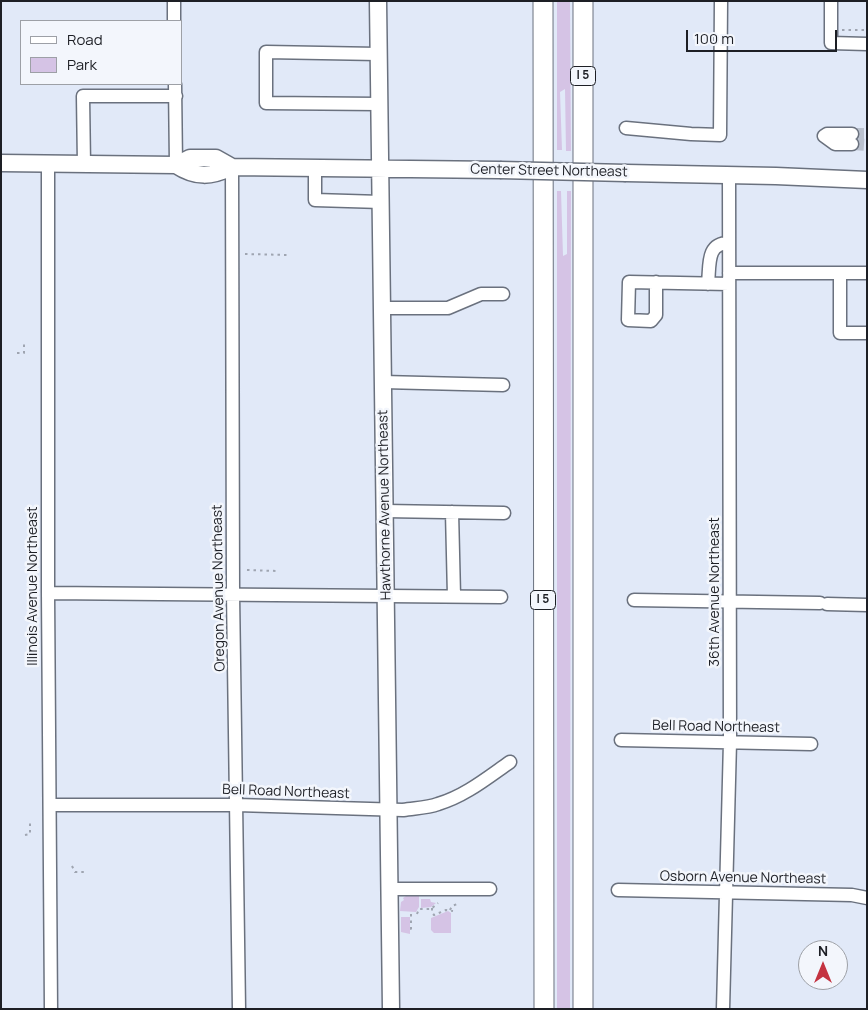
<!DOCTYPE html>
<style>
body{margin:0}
#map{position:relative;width:868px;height:1010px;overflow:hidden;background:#e1e9f8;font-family:Manrope,sans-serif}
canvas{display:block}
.frame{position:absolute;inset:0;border:2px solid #1d1f25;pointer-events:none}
.legend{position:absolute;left:20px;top:20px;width:162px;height:65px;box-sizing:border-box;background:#f3f6fc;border:1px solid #9da0a6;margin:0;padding:6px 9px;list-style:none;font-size:15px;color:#1d1f25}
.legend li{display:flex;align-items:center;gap:10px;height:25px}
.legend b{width:25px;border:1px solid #9da0a6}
.north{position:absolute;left:798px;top:940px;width:50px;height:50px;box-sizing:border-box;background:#f3f6fc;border:1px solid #9da0a6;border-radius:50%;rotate:0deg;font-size:14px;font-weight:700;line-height:20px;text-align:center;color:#1d1f25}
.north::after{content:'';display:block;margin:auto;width:18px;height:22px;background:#c43341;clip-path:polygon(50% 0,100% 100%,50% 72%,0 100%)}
.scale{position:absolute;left:686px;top:30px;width:151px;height:22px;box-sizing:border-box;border:2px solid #1d1f25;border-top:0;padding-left:6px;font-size:15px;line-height:18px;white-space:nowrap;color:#1d1f25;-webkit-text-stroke:4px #f3f6fc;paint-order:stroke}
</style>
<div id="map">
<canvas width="868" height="1010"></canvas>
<div class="frame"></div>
<ul class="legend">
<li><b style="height:6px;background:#fff"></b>Road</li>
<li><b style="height:14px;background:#d5c3e5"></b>Park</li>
</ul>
<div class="north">N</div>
<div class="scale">100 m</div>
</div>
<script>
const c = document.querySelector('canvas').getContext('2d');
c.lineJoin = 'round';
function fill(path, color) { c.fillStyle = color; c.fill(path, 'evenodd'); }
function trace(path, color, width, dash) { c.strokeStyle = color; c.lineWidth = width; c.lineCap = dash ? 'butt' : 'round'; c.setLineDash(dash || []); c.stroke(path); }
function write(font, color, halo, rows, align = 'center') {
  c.font = font + ' Manrope,sans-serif'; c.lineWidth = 5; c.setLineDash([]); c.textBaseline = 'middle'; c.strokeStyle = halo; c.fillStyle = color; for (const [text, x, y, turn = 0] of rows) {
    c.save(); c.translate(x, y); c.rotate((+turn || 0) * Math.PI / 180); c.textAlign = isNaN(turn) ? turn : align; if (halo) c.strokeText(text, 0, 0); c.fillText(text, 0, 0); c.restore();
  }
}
fill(new Path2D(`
 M557,1H570L571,151H566L565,89L560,92L562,150H557Z
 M557,191H561L563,256L567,254V191H571L570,1009H557Z
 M406,896H419V907L416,912L400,911L401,902L404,900L403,898Z
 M421,899H430L431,902L436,903L431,907L421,908Z
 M448,911L451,913V933H434L431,930V918Z
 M401,917H410V934L401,932Z`), '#d5c3e5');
trace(new Path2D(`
 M852,134H867
 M852,144L867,145`), '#bac1ce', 12, [12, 6]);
const minor = new Path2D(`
 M174,1V21
 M831,1V43L867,44
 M378,54L266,52V103L379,104
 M175,84L176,165
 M626,128L691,134L720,135L721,1
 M824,136L835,144H852
 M824,136L827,134H852
 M48,164V593L51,1009
 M84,165L83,96H176
 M232,167L233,594L239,1009
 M315,167V200L381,202
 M729,273H840V333H867
 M840,273H867
 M656,282V315L651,321L628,320L629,282L729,284
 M708,284C710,265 706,243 729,243
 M382,308H448L481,294H503
 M383,382L503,385
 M385,511L504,513
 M452,512L454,596
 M48,593L501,597
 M634,600L820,603
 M827,604L867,605
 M621,740L811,744
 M50,805H237L403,810C415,808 427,808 438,804C465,796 487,778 510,762
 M389,889H490
 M618,890L852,895L867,898
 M723,1009L730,742L729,175`);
const major = new Path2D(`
 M378,1L391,1009
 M1,163L176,165L190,158H216L232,167
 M176,165C196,178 211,177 232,167L500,170
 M626,173L776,176L867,180`);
const highway = new Path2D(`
 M543,1L544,1009
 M583,1V1009`);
trace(minor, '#6a717e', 15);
trace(major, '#6a717e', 19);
trace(highway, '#6a717e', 21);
trace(new Path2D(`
 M842,30H867
 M245,254L288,255
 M17,353H24V344
 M247,570L277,571
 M25,835L30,834V822
 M72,866L75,872H84
 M432,908V913L434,915L446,910L453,911
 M450,910L452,906L460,903
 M411,914V929H412
 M417,914L419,909H431L438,903`), '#9fa5b1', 2, [2.5, 4]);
trace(minor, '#fff', 12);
trace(major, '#fff', 16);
trace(highway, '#fff', 19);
const majorBridge = new Path2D(`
 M500,170L626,173`);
trace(majorBridge, '#6a717e', 19, []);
trace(majorBridge, '#fff', 16);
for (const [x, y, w] of [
 [583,76,25],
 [543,600,25]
]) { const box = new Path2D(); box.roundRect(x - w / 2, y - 9.5, w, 19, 4); c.fillStyle = '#f3f6fc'; c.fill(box); trace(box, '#1d1f25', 1); }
write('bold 12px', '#1d1f25', null, [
 ["I 5",583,76],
 ["I 5",543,600]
]);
write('14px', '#1d1f25', '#f3f6fc', [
 ["Center Street Northeast",549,171,1],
 ["Hawthorne Avenue Northeast",385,505,-91],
 ["Illinois Avenue Northeast",33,586,-90],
 ["Oregon Avenue Northeast",219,588,-91],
 ["36th Avenue Northeast",715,592,-90],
 ["Bell Road Northeast",716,727,1],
 ["Bell Road Northeast",286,792,2],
 ["Osborn Avenue Northeast",743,878,1]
]);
</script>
